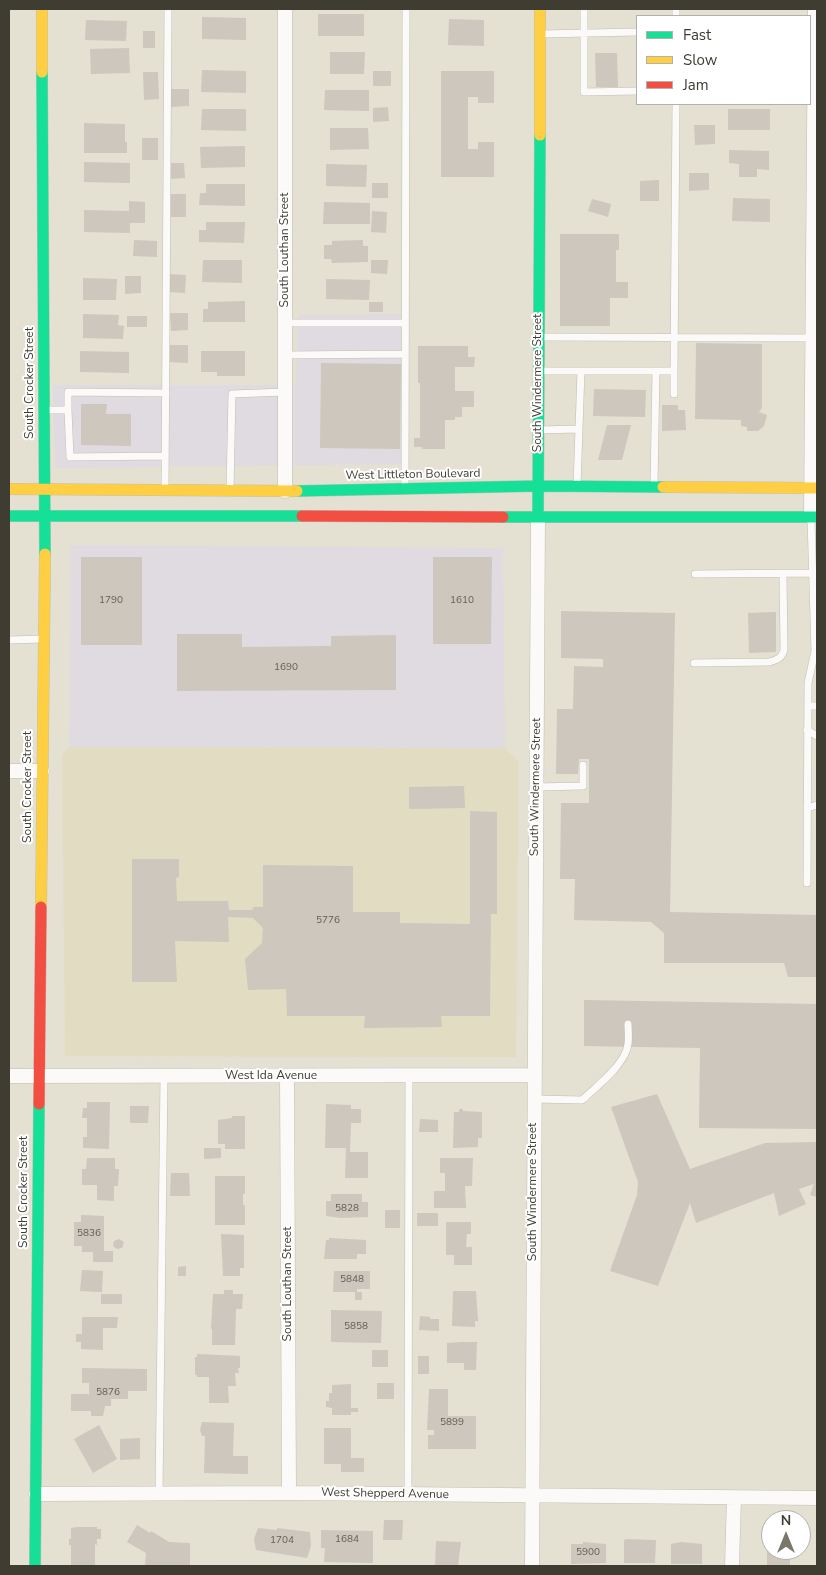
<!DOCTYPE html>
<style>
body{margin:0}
#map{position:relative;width:826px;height:1575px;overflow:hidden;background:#e4e0d2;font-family:"Nunito Sans",sans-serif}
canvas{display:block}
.frame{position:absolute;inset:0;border:10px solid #3f3d32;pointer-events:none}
.legend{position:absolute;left:636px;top:15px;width:175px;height:90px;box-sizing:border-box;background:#fff;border:1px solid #b2b1ad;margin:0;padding:6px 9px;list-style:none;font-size:15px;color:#3f3d32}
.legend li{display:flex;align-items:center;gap:10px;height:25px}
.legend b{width:25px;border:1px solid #b2b1ad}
.north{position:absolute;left:761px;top:1510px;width:50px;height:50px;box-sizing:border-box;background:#fff;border:1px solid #b2b1ad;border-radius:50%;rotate:0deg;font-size:14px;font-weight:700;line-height:20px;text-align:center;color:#3f3d32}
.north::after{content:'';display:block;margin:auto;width:18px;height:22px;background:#79766a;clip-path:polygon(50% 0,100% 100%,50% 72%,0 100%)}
</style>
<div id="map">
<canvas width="826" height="1575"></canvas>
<div class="frame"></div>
<ul class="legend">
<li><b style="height:6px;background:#16e098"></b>Fast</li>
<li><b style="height:6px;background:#ffcf43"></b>Slow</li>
<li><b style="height:6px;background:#f24e42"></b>Jam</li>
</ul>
<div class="north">N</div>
</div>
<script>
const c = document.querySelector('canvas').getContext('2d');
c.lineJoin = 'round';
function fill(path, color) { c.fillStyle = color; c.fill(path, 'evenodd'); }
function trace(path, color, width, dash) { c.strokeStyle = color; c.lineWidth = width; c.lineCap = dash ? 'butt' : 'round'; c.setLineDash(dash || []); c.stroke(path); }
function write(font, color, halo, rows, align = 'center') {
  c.font = font + ' "Nunito Sans",sans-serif'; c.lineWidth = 4; c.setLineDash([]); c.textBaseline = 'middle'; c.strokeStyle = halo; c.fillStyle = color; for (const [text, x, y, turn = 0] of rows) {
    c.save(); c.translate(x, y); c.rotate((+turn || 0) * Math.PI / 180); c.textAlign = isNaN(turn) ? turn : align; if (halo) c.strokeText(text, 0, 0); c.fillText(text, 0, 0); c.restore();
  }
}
fill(new Path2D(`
 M401,314L402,464L55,468L53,385H296L298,315Z
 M71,545L503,548L505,748L69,747Z`), '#e0dbe0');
fill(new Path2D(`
 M69,747L505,748L519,762L516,1057L65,1056L62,755Z`), '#e2dcc3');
fill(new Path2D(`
 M318,14H364V36H318Z
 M202,17L246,18V40L202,39Z
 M449,19L484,20V46L448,45Z
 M86,20L127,21L126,41L85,40Z
 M143,31H155V48H143Z
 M129,48L130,73L91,74L90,49Z
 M330,52H365L364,74H330Z
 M595,53H617L618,87H596Z
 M202,70L246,71V93L201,92Z
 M373,71H391V86H373Z
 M441,71H494V103H478V97H468V149H478V142H494V177H441Z
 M143,72H158L159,99L144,100Z
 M170,89H189V106L170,107Z
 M325,90H369V111L324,110Z
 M388,107L389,121L373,122V108Z
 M202,109H246V131L201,130Z
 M728,109H770V130H728Z
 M84,123L125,124V142H127V153H84Z
 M694,125H715V144L695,145Z
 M330,128H368L369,149L330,150Z
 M142,138H158V160H142Z
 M245,146V167L201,168L200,147Z
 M729,150L769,151V170L757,169V177H739V164L729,163Z
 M84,162L130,163V183L84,182Z
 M170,163H184L185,178L170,179Z
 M326,164L367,165L366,187L326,186Z
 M689,173H709V190L689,191Z
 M659,180V201H640V181Z
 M372,183H388V198H372Z
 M206,184H245V206L199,205L200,193H206Z
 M170,194H186V217H171Z
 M733,198L770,199V222L732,221Z
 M592,199L611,204L608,217L588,211Z
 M129,201L145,202V223H130V233L84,232V210L129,211Z
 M324,202L370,203V224H323Z
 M372,211L387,212L386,233L371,232Z
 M206,222H245L244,243L199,242V230H206Z
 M560,234H619V250H616V282H628V298H610V326H560Z
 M134,240L157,241V257L133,256Z
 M363,240V246H368V262L332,263L331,259H324V245H332V241Z
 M203,260H242V283L202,282Z
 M371,260H388L387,274L371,273Z
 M168,274L186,275L185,293L168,292Z
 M125,276H141V293L125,294Z
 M83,278L117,279L116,300H83Z
 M326,279L370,280L369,300L326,299Z
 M245,301V322H203V309H208V302Z
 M369,302H383V312H369Z
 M170,313H188V330L171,331Z
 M83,314L119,315L118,325L124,326L123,339L83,338Z
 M127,316H147V327H127Z
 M696,343L762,344V408L759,412L767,415L764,426L758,431H747V427L741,426V420L695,419Z
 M168,345H188V363L168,362Z
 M418,346H468V357H475L474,367H455V391H474V407H462V417H455V420H445V449H422V447H414V438H420V383H418Z
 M80,351L129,352V373L80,372Z
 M201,351H245V376H217V372H201Z
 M321,363L401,364L400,449L320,448Z
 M594,389L646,390L645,417L593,416Z
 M81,404H107L106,414H131V446L81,445Z
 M662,405H678V410H685L686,430L662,431Z
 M607,425H631L622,460H598Z
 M81,557H142V645H81Z
 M433,557H492L491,644H433Z
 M561,611L675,613L670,912L817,915V977H788L784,963H664V933L651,922L574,920L575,879H560L561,803H589V759H579L578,774H556L557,709H573L574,666L603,667V659L561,658Z
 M776,612V652L749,653L748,613Z
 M177,634H242V647L331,646V636L396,635V690L177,691Z
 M464,786L465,808L409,809V787Z
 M470,811L497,812V914H491L490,1016H441L442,1027L364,1028L365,1016H287L286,989L248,990L245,959L262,943L263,928L253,918L228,917L229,942L175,941L177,982H132V859H179V877L176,878L177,901H228L229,910H252L254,907H263V865L353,866V912H400V923L470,924Z
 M584,1000L817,1004V1129L699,1128L700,1048L584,1046Z
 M657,1094L690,1169L765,1143L817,1142V1197L810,1195L814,1184L799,1189L806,1204L779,1216L774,1193L696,1223L690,1203L658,1286L610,1271L637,1195L638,1182L611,1107Z
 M87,1102H110L109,1149L83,1148V1137H87V1118H82L83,1108H87Z
 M326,1104L351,1105V1109H361V1123H351L350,1152H368V1178H345L346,1148H325Z
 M130,1106H149L148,1123H130Z
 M459,1109H463V1111L482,1112V1138H478V1147L453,1148L454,1112H459Z
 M232,1116H245V1149H225V1144H218V1120L232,1118Z
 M420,1119L438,1120V1132H419Z
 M204,1148H221V1158L204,1159Z
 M87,1158H115V1169H119L118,1186H114V1201L97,1200V1185H82V1169H86Z
 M440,1158H473L472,1186H465L466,1208H434V1191H445V1173H440Z
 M171,1173H189L190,1196H170Z
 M215,1176H245V1194H243V1205H245V1225H215Z
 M331,1194H362V1202H368V1217L341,1218L326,1216V1201H331Z
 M385,1210H400V1228H385Z
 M417,1213H438V1226H417Z
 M81,1215L104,1216V1251H113V1262H93V1252H82V1246H74V1222H81Z
 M446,1222H471V1234H467L466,1247H472V1265H454V1255H446Z
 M221,1234L244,1235V1268H240V1276H223Z
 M329,1238L366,1240V1254H357V1259H324L326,1240H329Z
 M119,1239L124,1242L122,1248L117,1249L113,1246L114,1241Z
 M186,1266V1276H178V1267Z
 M82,1270L103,1271L102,1292L80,1291Z
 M334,1271H370V1289H357V1292H362V1300H355V1292H333Z
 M224,1290H233V1294H243L242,1309H236L235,1345H212V1329H211L213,1294H224Z
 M453,1291H476L478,1321H475V1327L452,1326Z
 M101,1294H122V1304H101Z
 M331,1310L382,1311L381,1343L331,1342Z
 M420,1316L430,1317V1319H439V1331L419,1330Z
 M82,1317H118L117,1328H103V1350L81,1349V1342H76V1334H82Z
 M461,1342H477L476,1370H464V1363H447V1343Z
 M372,1350H388V1367H372Z
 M197,1354L240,1356V1368H238L239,1373H235L236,1386H228L229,1403H209V1377H197V1375H195V1357H197Z
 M418,1356H429V1374H418Z
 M82,1368L147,1369V1391H128V1399H111V1406H105L103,1416H91V1411H71V1394H88L89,1396V1383H82Z
 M377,1383H394V1399H377Z
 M351,1384V1408H358V1412H351V1415H332V1408L326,1407V1401H329V1393H332V1385Z
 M429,1389H448V1416H476V1449H428V1435H434V1430H427Z
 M202,1422L234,1423L233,1456H248V1474L204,1473L205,1436H202L200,1430Z
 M99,1425L117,1459L93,1473L74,1439Z
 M324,1428H351V1458H364V1472H341V1464H324Z
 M140,1438V1459L120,1460V1439Z
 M384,1520H403L402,1540H383Z
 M137,1525L150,1533L151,1531L169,1542L190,1543V1566L145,1565L146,1553L127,1542Z
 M77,1527H97V1529H101V1539H97V1545L95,1544V1564L96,1566H71V1545H69V1539H71V1528Z
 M258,1528L277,1530V1528L310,1532L311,1546L307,1558L256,1550L254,1539Z
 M321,1530L373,1531V1563L324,1562L325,1548H321Z
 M626,1539L656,1540L655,1563H624V1540Z
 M436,1541L461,1542L458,1566H435Z
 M583,1542L606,1544V1563L571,1564V1544H583Z
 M681,1542L702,1544V1564H671V1544Z
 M767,1547H771V1550H790V1566H767Z`), '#cdc7bd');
const lane = new Path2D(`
 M584,9V92L637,91
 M676,16V9
 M542,34L637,32
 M285,323H405
 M540,337L814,338
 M285,355L405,354
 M541,371H674L676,104
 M674,371V394
 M47,410H68V392L166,393
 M68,410L70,457L165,456
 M539,430L579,429
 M654,485L656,371
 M405,486L406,9
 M577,486L581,371
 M165,488L168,9
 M230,490L232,394L285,392
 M695,574L813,573
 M9,640L43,639
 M694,663L769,662C777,660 782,658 784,650L783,574
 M808,706H817
 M807,730L817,736
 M536,787L583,786V765
 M807,808L817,805
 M807,883L808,683L815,651L811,519
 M534,1099L582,1100C596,1087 626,1064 628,1044C629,1037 628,1030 628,1024
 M159,1493L164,1076
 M408,1494L409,1075`);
const street = new Path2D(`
 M285,491V9
 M811,517L815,9
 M9,771H42
 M9,1076L533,1075
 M287,1076L289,1493
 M36,1494L289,1493L817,1498
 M532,1566L538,517
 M732,1566L734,1498`);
const fast = new Path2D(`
 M42,72L45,554
 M297,491L538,486L663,487
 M9,516H302
 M503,517H817
 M538,517L540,135
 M35,1566L39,1104`);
const slow = new Path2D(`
 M42,9V72
 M540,135V9
 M663,487L817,488
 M9,489L297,491
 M41,907L45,554`);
const jam = new Path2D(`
 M302,516L503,517
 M39,1104L41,907`);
trace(lane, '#c1beb3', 8);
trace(street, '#c1beb3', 15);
trace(fast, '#c1beb3', 12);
trace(slow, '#c1beb3', 12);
trace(jam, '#c1beb3', 12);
trace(lane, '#fbfaf8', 7);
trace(street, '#fbfaf8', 14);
trace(fast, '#16e098', 11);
trace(slow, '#ffcf43', 11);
trace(jam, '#f24e42', 11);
write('10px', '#626055', null, [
 ["1790",111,601],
 ["1610",462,601],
 ["1690",286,668],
 ["5776",328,921],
 ["5828",347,1209],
 ["5836",89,1234],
 ["5848",352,1280],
 ["5858",356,1327],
 ["5876",108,1393],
 ["5899",452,1423],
 ["1684",347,1540],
 ["1704",282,1541],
 ["5900",588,1553]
]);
write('12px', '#3f3d32', '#fff', [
 ["South Louthan Street",285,250,-90],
 ["South Crocker Street",30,383,-90],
 ["South Windermere Street",538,383,-90],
 ["West Littleton Boulevard",413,475,-1],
 ["South Crocker Street",28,787,-90],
 ["South Windermere Street",536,787,-89],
 ["West Ida Avenue",271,1076],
 ["South Crocker Street",24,1192,-90],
 ["South Windermere Street",533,1192,-90],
 ["South Louthan Street",288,1284,-90],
 ["West Shepperd Avenue",385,1494,1]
]);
</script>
